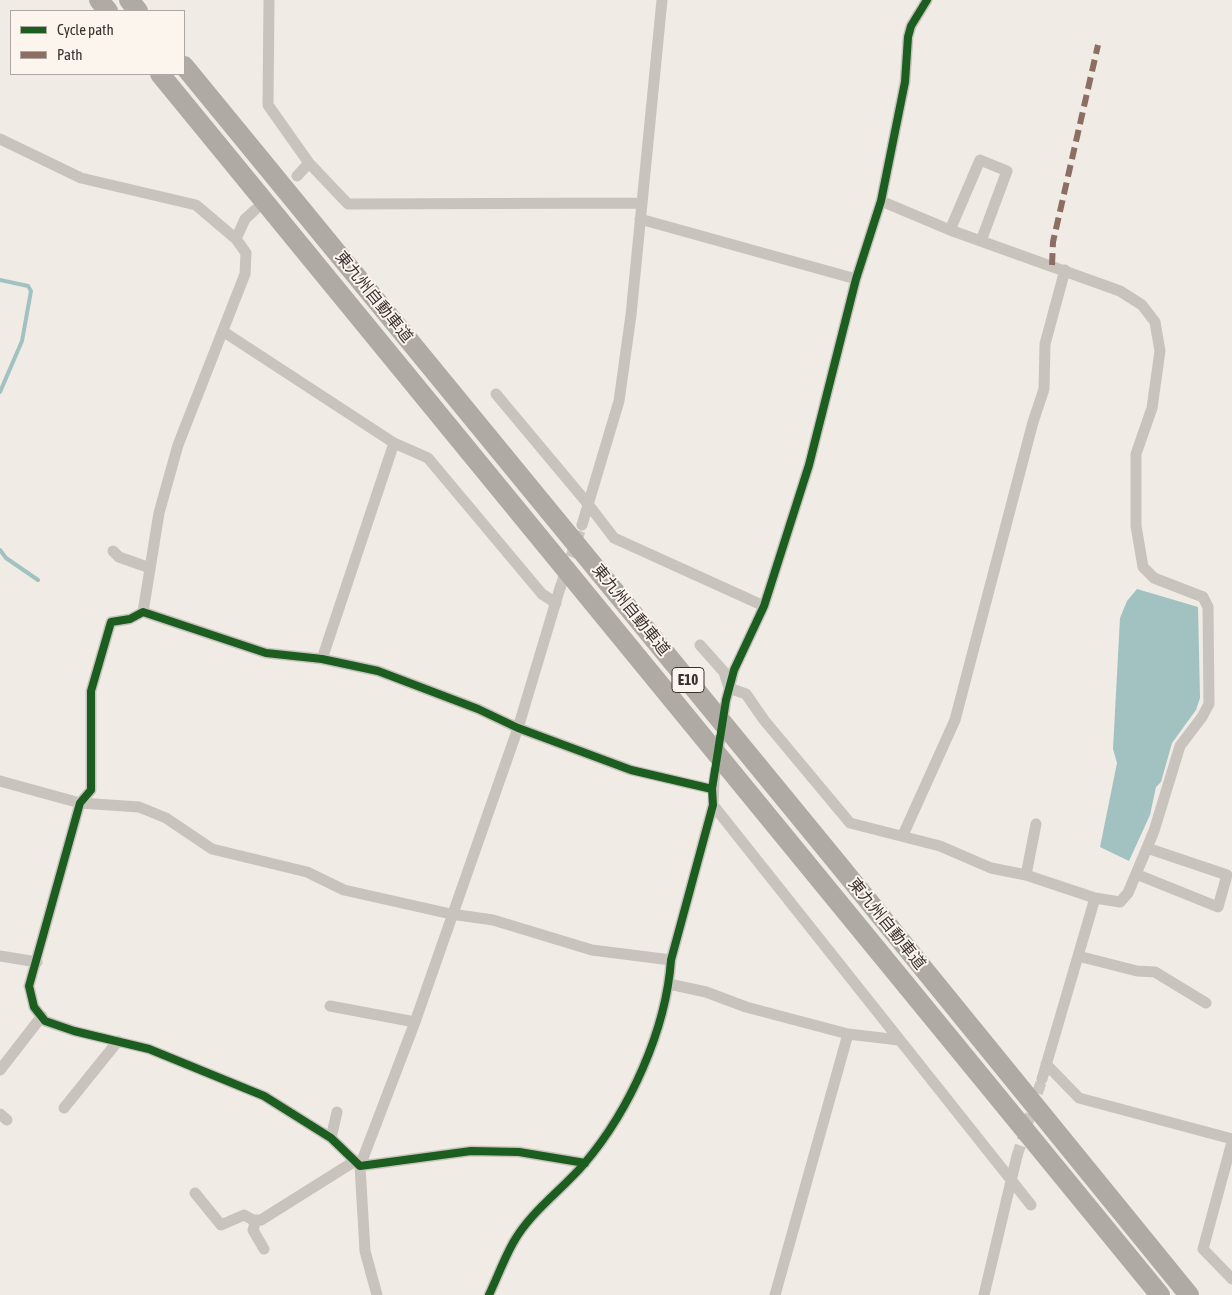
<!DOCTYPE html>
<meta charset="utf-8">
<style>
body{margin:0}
#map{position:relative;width:1232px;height:1295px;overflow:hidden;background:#f0ebe5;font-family:"Asap Condensed",sans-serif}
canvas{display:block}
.legend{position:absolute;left:10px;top:10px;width:175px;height:65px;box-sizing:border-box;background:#fbf5ee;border:1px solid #aea6a0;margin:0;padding:6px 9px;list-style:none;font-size:15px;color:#3b302b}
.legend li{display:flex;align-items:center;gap:10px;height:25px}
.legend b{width:25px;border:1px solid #aea6a0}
</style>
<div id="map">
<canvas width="1232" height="1295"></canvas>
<ul class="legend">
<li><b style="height:6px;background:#1b5e20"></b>Cycle path</li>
<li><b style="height:6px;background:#8d6e63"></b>Path</li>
</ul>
</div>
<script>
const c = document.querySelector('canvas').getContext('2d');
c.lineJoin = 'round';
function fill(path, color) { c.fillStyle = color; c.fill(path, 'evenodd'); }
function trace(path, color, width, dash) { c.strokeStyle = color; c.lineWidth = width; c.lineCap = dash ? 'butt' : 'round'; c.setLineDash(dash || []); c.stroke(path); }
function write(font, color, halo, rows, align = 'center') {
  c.font = font + ' "Asap Condensed","Noto Sans JP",sans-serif'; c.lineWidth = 4; c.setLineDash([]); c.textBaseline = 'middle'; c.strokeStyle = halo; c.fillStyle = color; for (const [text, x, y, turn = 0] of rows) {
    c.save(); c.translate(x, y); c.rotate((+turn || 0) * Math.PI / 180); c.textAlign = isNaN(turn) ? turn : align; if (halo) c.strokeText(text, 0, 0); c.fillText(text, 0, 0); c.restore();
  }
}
fill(new Path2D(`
 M1137,589L1198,607L1200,698L1196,710L1172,743L1161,782L1156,787L1150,815L1129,861L1100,847L1117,763L1113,749L1120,618L1127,601Z`), '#a1c2c1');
trace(new Path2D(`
 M0,280L28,286L31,291L22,341L0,392
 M0,550L6,558L38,580`), '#a1c2c1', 4);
trace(new Path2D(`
 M560,588L582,525
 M714,779L726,700
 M1017,1156L1042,1079`), '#ccc6c0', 11, [11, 5.5]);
trace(new Path2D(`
 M269,0L268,105L309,163L348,204L641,203
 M0,139L81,178L196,205L236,239L246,253L245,274L178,445L159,513L143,612
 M297,176L309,163
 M881,201L950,230L1120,291L1142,305L1155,322L1160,351L1152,408L1136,454V526L1143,567L1154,578L1203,597L1208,607L1209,704L1202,717L1180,746L1154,831L1128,893L1120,902L1095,898L1042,1079
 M640,219L856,279
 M950,230L980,160L1007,171L981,241
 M236,239L245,219L255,210
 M224,332L394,443L428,458L542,594L556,603
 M496,394L588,504L614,538L764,606
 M582,525L619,401L631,315L662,0
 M113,551L119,557L150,568
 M700,645L724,672L729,688L746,694L764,720L850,823L940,846L991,868L1026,875L1095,898
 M322,659L394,443
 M726,700L734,670L764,606L809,465L856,279L881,201L905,82L908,37L911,26L927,0
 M0,781L80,803L139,807L166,818L212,849L307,872L344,890L451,914L493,920L592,950L671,960
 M713,805L1031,1205
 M903,835L955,720L1033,422L1044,389L1045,344L1065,270
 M1136,874L1218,907L1227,875L1147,848
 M1026,875L1036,824
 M0,956L37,962
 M1078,956L1137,971L1155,972L1206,1003
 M669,984L706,992L746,1007L848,1034L899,1040
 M330,1006L415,1022
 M1046,1064L1079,1098L1232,1139
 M0,1070L42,1016
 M64,1108L118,1041
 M0,1114L7,1120
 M331,1138L337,1112
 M1232,1142L1203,1249L1232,1279
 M585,1163L519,1152L471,1151L360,1166L331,1138L264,1096L149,1049L74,1031L45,1021L34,1007L29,986L80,803L91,790V691L111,622L130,619L143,612L266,653L322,659L378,671L478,709L518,728L631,770L712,789
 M195,1193L221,1225L244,1215L253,1220H261L355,1161
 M256,1220L253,1230L264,1249
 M377,1295L365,1251L360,1166L415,1022L518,728L560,588
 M489,1295C497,1278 504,1259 513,1243C530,1212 562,1190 584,1164C630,1110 666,1030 671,960L713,805L714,779
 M775,1295L848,1034
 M984,1295L1017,1156`), '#c9c3be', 11);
trace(new Path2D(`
 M99,0L108,11
 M129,0L138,11
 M184,66L835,860L1189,1295
 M160,74L1160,1295`), '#afaaa4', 20);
trace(new Path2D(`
 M1052,265L1053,242L1098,45`), '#8d6e63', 6, [12, 6]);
trace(new Path2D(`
 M585,1163L519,1152L471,1151L360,1166L331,1138L264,1096L149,1049L74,1031L45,1021L34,1007L29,986L80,803L91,790V691L111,622L130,619L143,612L266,653L322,659L378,671L478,709L518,728L631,770L712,789
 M489,1295C497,1278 504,1259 513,1243C530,1212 562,1190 584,1164C630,1110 666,1030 671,960L713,805L712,789L726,700L734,670L764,606L809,465L856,279L881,201L905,82L908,37L911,26L927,0`), '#1b5e20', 8);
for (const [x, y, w] of [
 [688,680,32]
]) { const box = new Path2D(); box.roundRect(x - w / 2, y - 12.5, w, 25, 4); c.fillStyle = '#fbf5ee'; c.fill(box); trace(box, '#3b302b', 1); }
write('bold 15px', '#3b302b', null, [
 ["E10",688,680]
]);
write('16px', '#3b302b', '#fbf5ee', [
 ["東九州自動車道",374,297,51],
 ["東九州自動車道",631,610,51],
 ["東九州自動車道",887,924,51]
]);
</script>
